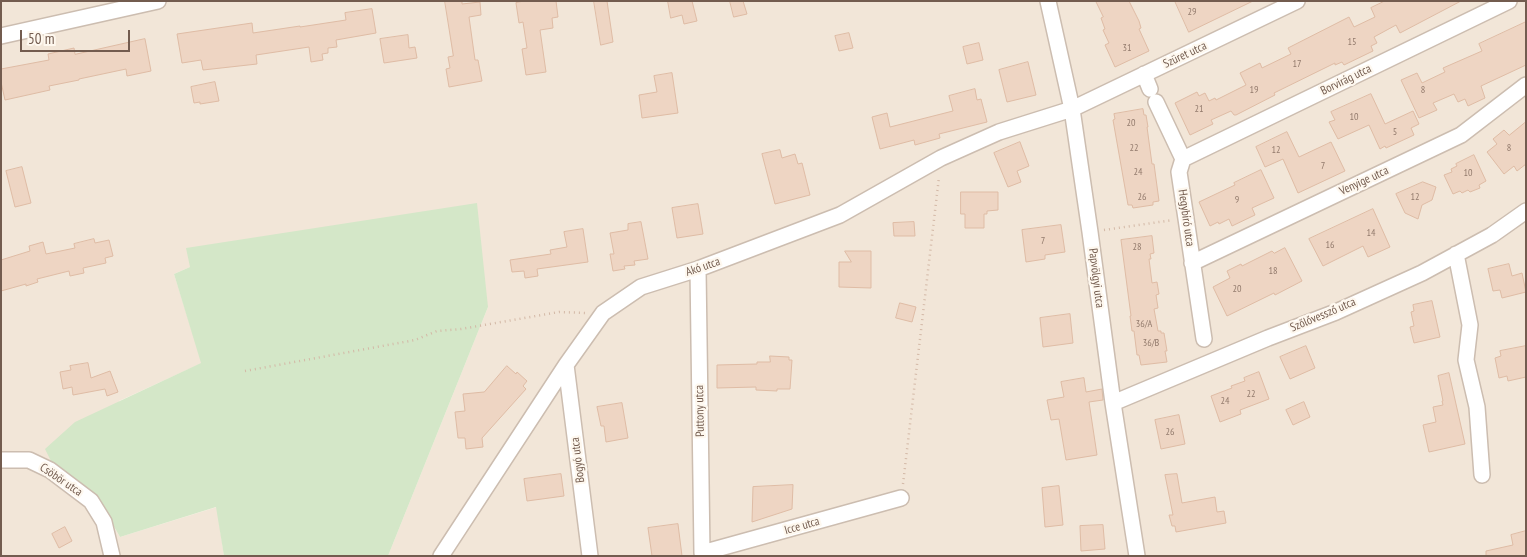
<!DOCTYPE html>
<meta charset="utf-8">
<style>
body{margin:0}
#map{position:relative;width:1527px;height:557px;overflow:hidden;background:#fbf4e9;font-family:"PT Sans Narrow",sans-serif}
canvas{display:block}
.frame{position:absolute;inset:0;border:2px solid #735c4f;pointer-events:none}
.scale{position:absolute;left:20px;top:30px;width:110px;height:22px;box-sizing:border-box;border:2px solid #735c4f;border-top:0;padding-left:6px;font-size:15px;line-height:18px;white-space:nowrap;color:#735c4f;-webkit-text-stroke:4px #fef8ef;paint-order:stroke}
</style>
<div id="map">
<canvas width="1527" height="557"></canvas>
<div class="frame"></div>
<div class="scale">50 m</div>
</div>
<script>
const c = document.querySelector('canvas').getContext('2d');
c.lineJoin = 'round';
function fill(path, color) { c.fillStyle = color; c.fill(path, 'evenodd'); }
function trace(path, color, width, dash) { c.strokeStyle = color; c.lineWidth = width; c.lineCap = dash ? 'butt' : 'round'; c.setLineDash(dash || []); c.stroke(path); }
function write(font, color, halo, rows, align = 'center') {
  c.font = font + ' "PT Sans Narrow",sans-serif'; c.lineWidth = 4.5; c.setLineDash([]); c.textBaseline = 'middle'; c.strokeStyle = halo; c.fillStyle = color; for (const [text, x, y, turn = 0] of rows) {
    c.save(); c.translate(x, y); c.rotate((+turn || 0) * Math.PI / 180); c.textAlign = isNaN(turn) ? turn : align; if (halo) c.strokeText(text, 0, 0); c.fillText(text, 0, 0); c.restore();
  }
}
fill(new Path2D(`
 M1,1H1526V556H388L488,307L190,267L174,274L202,363L119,401L99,501L120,537L217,507L224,556H1Z`), '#f2e6d8');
fill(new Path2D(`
 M477,203L488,307L388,556H224L216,507L120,537L99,501L52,463L45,449L75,422L201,363L174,274L190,267L186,248Z`), '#d4e7c8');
const building = new Path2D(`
 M445,1H462V4L480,2L481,15L469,17L475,60H478L482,81L449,87L446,69L450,68L448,57L453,56Z
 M524,1H556L558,17L552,18L553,28L540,30L546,72L526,75L522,49L527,48L523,22L519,23L516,3Z
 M594,1H607L613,42L601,45Z
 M668,1H692L697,21L684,24L682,15L671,18Z
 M730,1H743L747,14L734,17Z
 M1096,1H1129L1139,21L1141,28L1139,29L1149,51L1115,67L1105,45L1109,43L1103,30L1105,29L1101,18L1103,17Z
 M1175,1H1253L1189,32Z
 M1385,1H1461L1400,33L1396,25L1374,37L1377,43L1371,46L1373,51L1344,65L1342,62L1335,65V63L1274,93L1275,95L1236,115H1234L1231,111L1211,120L1213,124L1190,135L1175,103L1197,92L1199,96L1205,93L1209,101L1215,98L1216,100L1246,85L1240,73L1260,63L1262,68L1291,54L1288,48L1349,17L1354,27L1375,17L1371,8Z
 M372,9L376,33L336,40L337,47L328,48V53L322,54L323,60L311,62L309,47L256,55L257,64L203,70L201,60L182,63L177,34L252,23L253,33L300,26V27L346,20L345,13Z
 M1526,22V65L1481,86L1485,98L1468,106L1465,99L1458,102L1454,94L1433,103L1437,110L1419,118L1401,80L1417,73L1422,83L1445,72L1443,68L1482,51L1479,44Z
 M849,33L853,48L839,51L835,36Z
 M408,35L409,48L415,47L417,58L384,63L380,39Z
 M145,39L151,71L127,76L126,69L79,79V80L49,86L50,90L5,100L1,82V69L49,60L48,54L74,48L75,54Z
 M979,43L983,60L967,64L963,47Z
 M1028,62L1036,95L1007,102L999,70Z
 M672,73L678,113L642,118L639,95L657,92L654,76Z
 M215,82L219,101L200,104V102L194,103L191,87Z
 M975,89L977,100L981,99L987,122L939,134L940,138L915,145L914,140L880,149L872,117L887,113L890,127L953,111L949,96Z
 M1371,94L1385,124L1413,111L1419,124L1411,128L1414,135L1386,148L1385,146L1380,149L1369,125L1338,139L1329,122L1335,120L1331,112Z
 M1143,109L1144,115H1146L1148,127H1147L1152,164H1154L1159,201L1153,202V205L1133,208L1132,205H1128L1113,120L1115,119L1114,114Z
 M1526,122V164L1517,171L1514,166L1504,174L1487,152L1497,144L1493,139L1504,130L1509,135Z
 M1287,132L1299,157L1331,142L1345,171L1298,193L1283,159L1265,167L1256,147Z
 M1020,142L1029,166L1017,171L1021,182L1008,187L994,153Z
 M780,150L782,158L795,154L798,164L802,163L810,195L775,204L762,154Z
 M1474,155L1486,181L1479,185L1480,188L1470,192L1468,190L1462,193L1460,191L1453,194L1444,175L1452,172L1451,169L1457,166L1456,164Z
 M22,167L31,203L15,207L6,171Z
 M1261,170L1274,198L1252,208L1255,215L1232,226L1229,219L1219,224L1218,222L1210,226L1199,202L1235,185L1234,183Z
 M1423,182L1436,187L1432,200L1422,205L1418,219L1405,213L1396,194Z
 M961,192H998V210L987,211V214H984V228H965V214H961Z
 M698,204L703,234L677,238L672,208Z
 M1373,209L1390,247L1368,257L1363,246L1323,266L1309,239Z
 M641,222L648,259L634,261L635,265L624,266L625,269L613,271L610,254H614L610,233L628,230V224Z
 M914,222L915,236H894L893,223Z
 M1061,225L1065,252L1045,255V259L1026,262L1022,230Z
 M583,229L588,262L537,269L538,276L525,278L524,271L512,272L510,260L551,254L550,250L567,247L564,232Z
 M1152,236L1154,253L1150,254L1151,259H1149L1152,283L1157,282L1159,294L1156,295L1158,308L1154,309L1158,331H1161V333H1164L1167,351H1165L1167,362L1141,365L1139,355H1137L1134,331H1132L1130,316H1131L1121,240Z
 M94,239L95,243L109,240L113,256L105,258L106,263L83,268L84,273L70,276L69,271L37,279L38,282L26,286V284L1,291V260L30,251L29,246L43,242L46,254L75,248L74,244Z
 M1285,248L1302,281L1275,295L1274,293L1227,316L1213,287L1230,278L1227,271L1241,264L1242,266L1272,251L1274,253Z
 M845,251H871V288L839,287V262H851Z
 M1509,264L1512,276L1522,273L1526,292L1502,298L1500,290L1493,291L1488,269Z
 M1432,301L1440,337L1414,343L1410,327L1414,326L1411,312L1414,311L1413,305Z
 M900,303L916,307L912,322L896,318Z
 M1070,314L1073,343L1043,347L1040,318Z
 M1306,346L1315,368L1290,379L1280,357Z
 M1526,346V377L1508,381L1507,376L1499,378L1495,358L1501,356L1500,351Z
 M770,356L789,357V360H792L790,389H777V391L756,390V387L717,388V365L757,364V362H770Z
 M88,363L91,378L110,371L118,392L107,396L105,389L73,395L72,387L63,389L60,372L71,370L70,366Z
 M507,366L516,374L517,372L527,381L523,386L526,389L482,438L483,447L466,449L465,438H458L455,412L465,411L463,394L484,392Z
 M1259,372L1269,399L1240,410L1241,414L1220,422L1211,396L1232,388L1231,386L1245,381L1244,378Z
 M1449,373L1465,444L1429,452L1423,425L1436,422L1433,407L1443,405L1442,401H1443L1438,376Z
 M1084,378L1086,392L1102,389L1103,400L1089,402L1097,455L1066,460L1059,419L1051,420L1047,400L1064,397L1061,382Z
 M1304,402L1310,417L1293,425L1286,410Z
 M622,403L628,438L606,442L604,426H601L597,407Z
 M1179,415L1185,444L1161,449L1155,420Z
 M561,474L564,496L527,501L524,479Z
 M1177,474L1182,503L1215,497L1217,512L1224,511L1226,523L1176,532L1175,526H1172L1169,515H1173L1165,475Z
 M793,485L792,509L752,522L753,487Z
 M1059,486L1063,525L1045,527L1042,488Z
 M678,524L682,556H652L648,528Z
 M1103,525L1105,549L1081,551L1080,526Z
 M65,527L72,541L59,548L52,534Z
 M1526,531V556H1486V551L1513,545L1511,535Z`);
fill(building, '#eed5c3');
trace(building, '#dfbca5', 1);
const minor = new Path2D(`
 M1048,1L1072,109L1090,232L1113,403L1137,556
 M1,36L158,1
 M1144,74L1150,89
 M1156,102L1183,159L1179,172L1204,339
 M1183,159L1509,1
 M1456,254L1470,325L1466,360L1477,407L1482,475
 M1192,263L1461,135L1526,85
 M698,269L702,553L901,498
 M566,365L590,556
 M1113,403L1268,338L1336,312L1422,273L1492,235L1526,211
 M1,460H29L50,470L91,501L104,522L112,556
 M441,556L566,365L603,313L641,287L698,269L840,215L941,158L999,132L1072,109L1297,1`);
trace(minor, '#ccbdb0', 18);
trace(new Path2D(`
 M1104,230L1173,220
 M245,371L415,340L437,331L461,329L559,312L586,313
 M903,484L939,177`), '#d3b8a6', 2.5, [1, 4]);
trace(minor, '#fff', 15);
write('10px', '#927a6c', null, [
 ["29",1192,12],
 ["15",1352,42],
 ["31",1127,48],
 ["17",1297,64],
 ["19",1254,90],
 ["8",1423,90],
 ["21",1199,109],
 ["10",1354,117],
 ["20",1131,123],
 ["5",1395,132],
 ["22",1134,148],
 ["8",1509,148],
 ["12",1276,150],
 ["7",1323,166],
 ["24",1138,172],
 ["10",1468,173],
 ["26",1142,197],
 ["12",1415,197],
 ["9",1237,200],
 ["14",1371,233],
 ["7",1043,241],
 ["16",1330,245],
 ["28",1137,247],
 ["18",1273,271],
 ["20",1237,289],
 ["36/A",1144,324],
 ["36/B",1151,343],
 ["22",1251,394],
 ["24",1225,401],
 ["26",1170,432]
]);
write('12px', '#735c4f', '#fef8ef', [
 ["Szüret utca",1185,55,-25],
 ["Borvirág utca",1346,80,-26],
 ["Venyige utca",1364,181,-25],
 ["Hegybíró utca",1186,218,82],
 ["Akó utca",703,267,-19],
 ["Papvölgyi utca",1096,278,83],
 ["Szőlővessző utca",1323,315,-23],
 ["Puttony utca",700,411,-91],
 ["Bogyó utca",578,460,-97],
 ["Csöbör utca",61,480,34],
 ["Icce utca",802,526,-16]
]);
</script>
